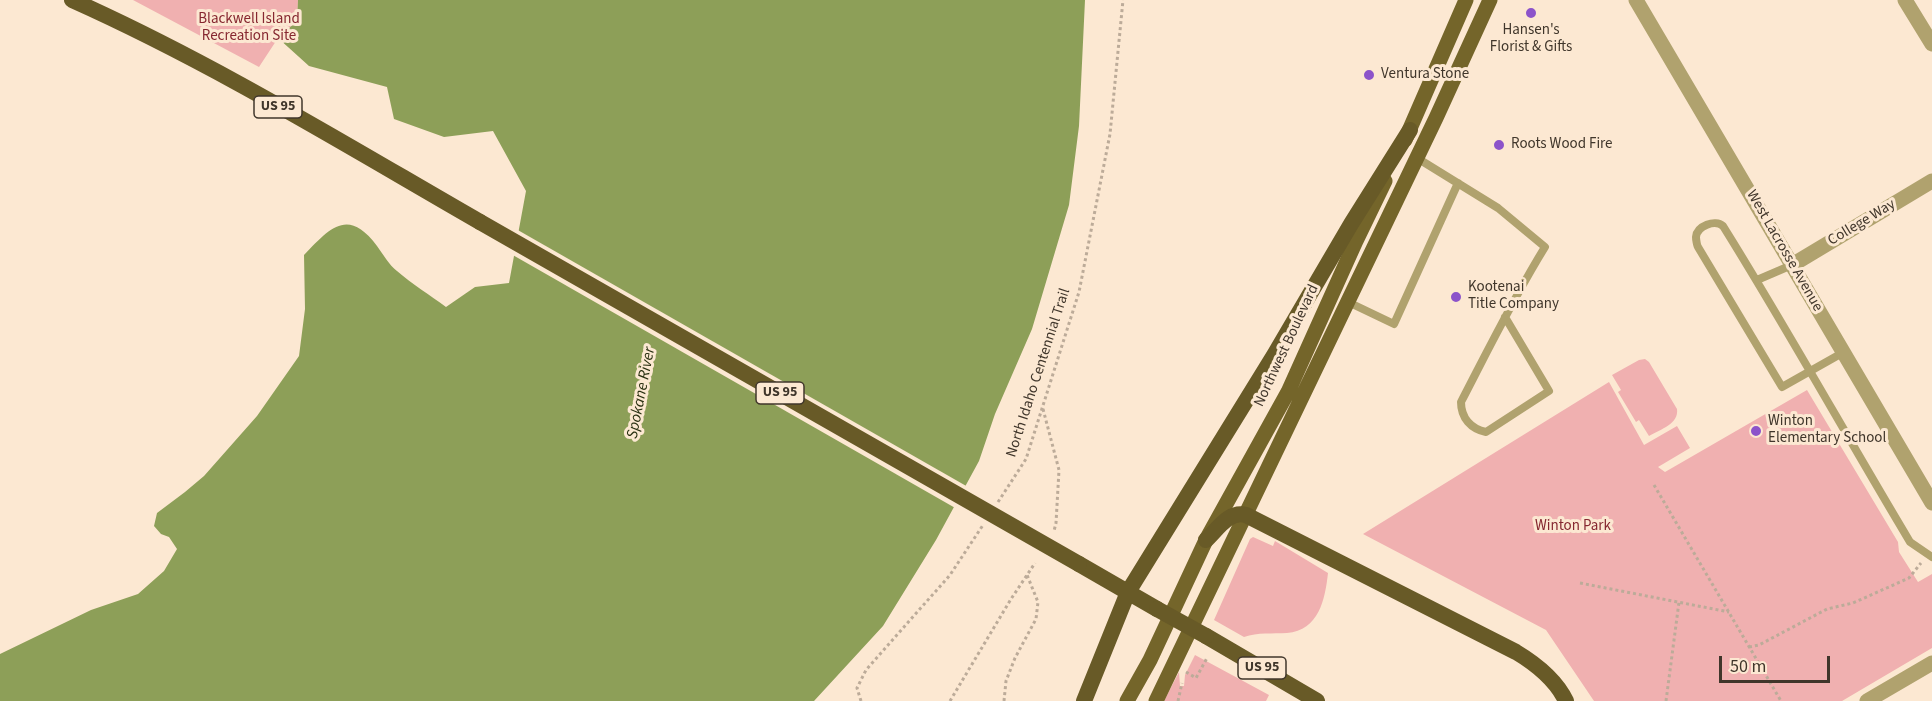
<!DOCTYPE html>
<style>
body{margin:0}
#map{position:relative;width:1932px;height:701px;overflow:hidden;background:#fce8d2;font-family:"Source Sans 3",sans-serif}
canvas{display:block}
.scale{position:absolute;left:1719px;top:656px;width:111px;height:27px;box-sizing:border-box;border:3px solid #40362b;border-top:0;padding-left:8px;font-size:18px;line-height:21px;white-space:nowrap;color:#40362b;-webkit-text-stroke:4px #fce8d2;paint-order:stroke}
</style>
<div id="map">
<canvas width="1932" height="701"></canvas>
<div class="scale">50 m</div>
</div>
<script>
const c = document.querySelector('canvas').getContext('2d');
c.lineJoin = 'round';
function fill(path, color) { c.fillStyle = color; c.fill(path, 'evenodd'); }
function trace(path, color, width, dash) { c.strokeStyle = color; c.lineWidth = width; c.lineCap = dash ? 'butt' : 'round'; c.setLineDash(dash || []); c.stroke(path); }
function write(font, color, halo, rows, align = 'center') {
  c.font = font + ' "Source Sans 3",sans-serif'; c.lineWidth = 6; c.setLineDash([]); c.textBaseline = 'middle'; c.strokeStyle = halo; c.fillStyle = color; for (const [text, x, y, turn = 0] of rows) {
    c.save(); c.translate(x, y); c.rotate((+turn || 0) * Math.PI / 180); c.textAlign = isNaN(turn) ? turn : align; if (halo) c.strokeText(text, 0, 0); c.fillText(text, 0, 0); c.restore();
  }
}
fill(new Path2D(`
 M133,0H298L297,21L278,38L259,67Z
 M1645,359L1649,362L1677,409C1679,424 1661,429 1649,436L1639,420L1636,422L1618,392L1621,390L1612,375L1639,360Z
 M1609,382L1644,445L1677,426L1690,448L1658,467L1665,472L1807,390L1898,542L1899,552L1918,582L1932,574V648L1842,701H1594L1546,630L1363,534Z
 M1253,537L1273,546L1275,541L1328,573C1325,600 1319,630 1287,633C1272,634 1258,632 1244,637L1214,620L1250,539Z
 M1195,655L1269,695L1266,701H1164L1179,672L1180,686H1184L1185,675Z`), '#f0b0b0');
fill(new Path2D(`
 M298,0H1085L1079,126L1069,205L1032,329L995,414L979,461L936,540L883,626L814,701H0V654L91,610L138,594L164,571L177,549L169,537L161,534L154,526L157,513L185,492L204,476L257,416L299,356L305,309L304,255C330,228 348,207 377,246C383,254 389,265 397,271C412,284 430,295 446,307L475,287L509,283L526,191L493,131L444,137L394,119L387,87L309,66L278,38L297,21Z`), '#8d9f58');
fill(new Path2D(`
 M516,229L968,487L957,509L511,254Z`), '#fce8d2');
trace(new Path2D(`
 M1043,409L1059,470L1056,523L1054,531
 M1654,485L1781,701
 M998,502L1026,459L1079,292L1110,134L1123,0
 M1580,583L1729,612
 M1749,647L1759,645L1827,609L1853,603L1909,578L1921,563
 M1186,672L1196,678L1207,658
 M861,701L857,688L866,670L950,575L983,525
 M950,701L1011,599L1035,563
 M1004,701L1006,681L1015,658L1036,619L1038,602L1027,575
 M1178,701L1182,683
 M1666,701L1679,602`), '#bcab99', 3, [3, 3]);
trace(new Path2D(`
 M1417,158L1498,208L1545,247C1514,297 1488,350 1461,402C1461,418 1471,429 1486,432L1549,391L1505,317
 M1757,280L1792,265
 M1348,302L1394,324L1458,183
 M1844,352L1782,387L1698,247C1697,246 1696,239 1696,237C1697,226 1715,219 1723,226C1788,330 1847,437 1910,542L1932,557`), '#b0a26e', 8);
trace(new Path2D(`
 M1636,0L1932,503
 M1905,0L1932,44
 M1792,265L1932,181
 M1867,701L1932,663`), '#b0a26e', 15);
trace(new Path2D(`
 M1405,140L1466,0
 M1127,701L1150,660L1206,540L1288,392L1356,241L1385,181
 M1156,701L1436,118L1490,0`), '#74652a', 15);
trace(new Path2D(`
 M72,0C213,63 346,145 480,222
 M1206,540C1217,530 1229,510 1246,515L1516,652C1536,664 1556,680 1566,701
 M1079,564L1157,609
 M1206,636L1317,701
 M1084,701L1128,592L1273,357L1351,224L1410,130`), '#685a27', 16);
trace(new Path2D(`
 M480,222L1079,564
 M1157,609L1206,636`), '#685a27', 16);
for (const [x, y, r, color] of [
 [1531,13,6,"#8c53ca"],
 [1369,75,6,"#8c53ca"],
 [1499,145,6,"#8c53ca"],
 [1456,297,6,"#8c53ca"],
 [1756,431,6,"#8c53ca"]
]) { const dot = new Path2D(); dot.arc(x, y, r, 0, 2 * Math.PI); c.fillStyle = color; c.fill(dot); trace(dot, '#fce8d2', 2); }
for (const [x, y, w] of [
 [278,107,48],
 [780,393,48],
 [1262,668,48]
]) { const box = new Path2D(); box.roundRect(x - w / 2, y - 11, w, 22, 4.5); c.fillStyle = '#fce8d2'; c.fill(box); trace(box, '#40362b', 1.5); }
write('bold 14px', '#40362b', null, [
 ["US 95",278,107],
 ["US 95",780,393],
 ["US 95",1262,668]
]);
write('15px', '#862730', '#fce8d2', [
 ["Blackwell Island",249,20],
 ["Recreation Site",249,37],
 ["Winton Park",1573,527]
]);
write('15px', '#40362b', '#fce8d2', [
 ["Hansen's",1531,31,"center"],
 ["Florist & Gifts",1531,48,"center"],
 ["Ventura Stone",1381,75],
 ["Roots Wood Fire",1511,145],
 ["Kootenai",1468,288],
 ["Title Company",1468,305],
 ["Winton",1768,422],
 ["Elementary School",1768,439]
], 'left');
write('15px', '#40362b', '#fce8d2', [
 ["College Way",1862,223,-31],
 ["West Lacrosse Avenue",1784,251,60],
 ["Northwest Boulevard",1287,346,-65],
 ["North Idaho Centennial Trail",1039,373,-72]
]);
write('italic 16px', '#2a3112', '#fce8d2', [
 ["Spokane River",642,393,-79]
]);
</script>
